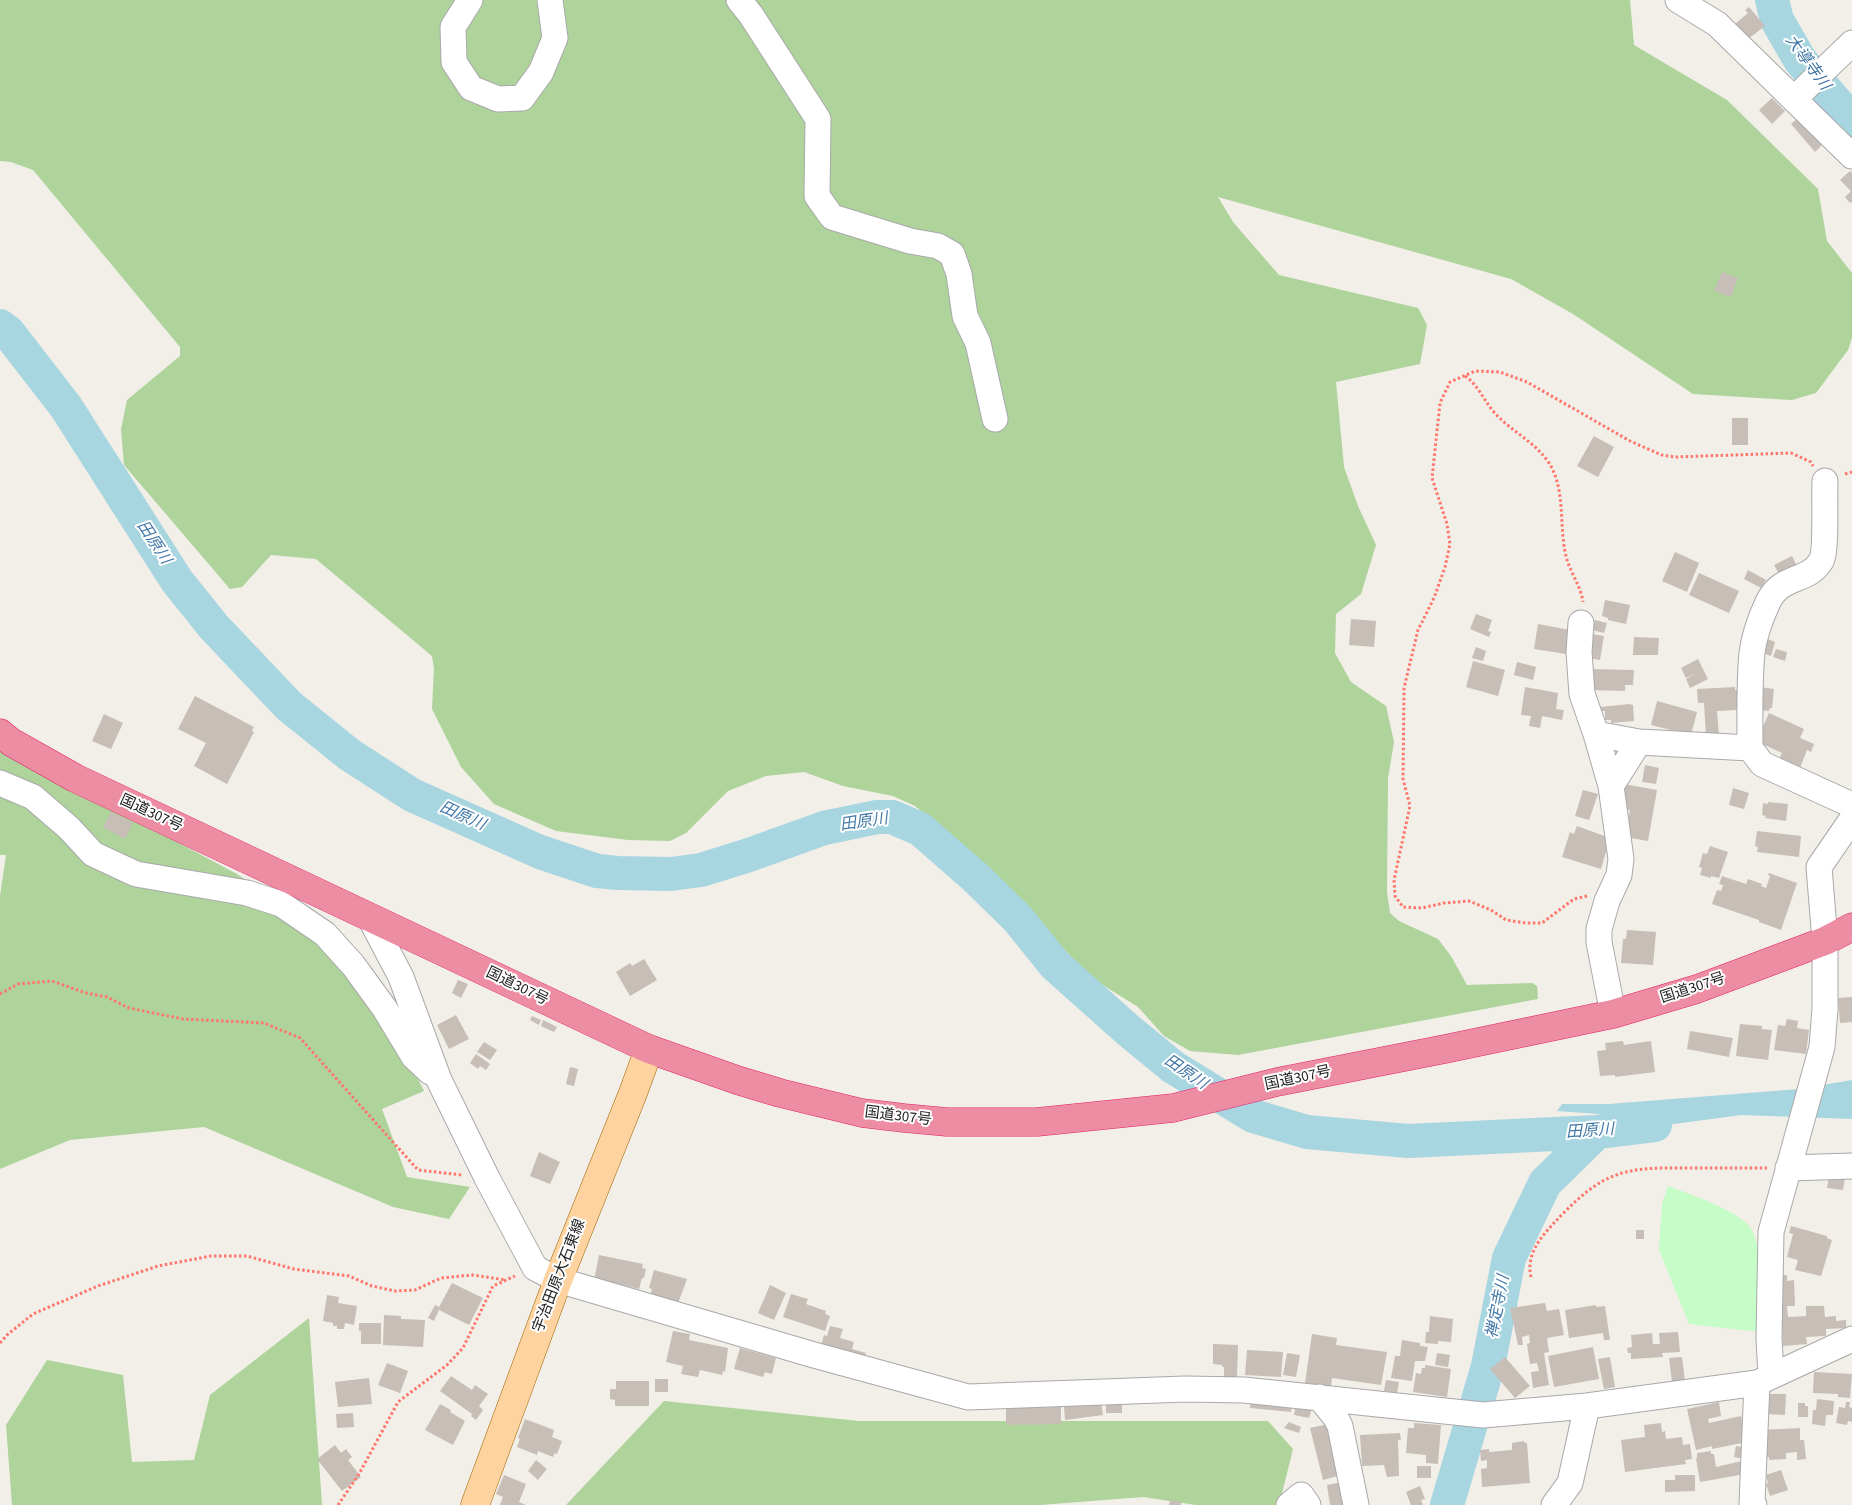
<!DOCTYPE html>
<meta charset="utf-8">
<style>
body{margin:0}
canvas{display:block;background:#f2eee8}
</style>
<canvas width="1852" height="1505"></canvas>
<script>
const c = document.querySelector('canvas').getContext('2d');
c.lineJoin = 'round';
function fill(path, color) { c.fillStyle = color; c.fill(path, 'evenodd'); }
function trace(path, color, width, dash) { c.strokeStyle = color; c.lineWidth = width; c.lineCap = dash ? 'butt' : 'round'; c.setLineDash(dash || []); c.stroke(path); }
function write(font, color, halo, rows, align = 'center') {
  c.font = font + ' "Source Sans 3","Noto Sans JP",sans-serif'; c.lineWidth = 4; c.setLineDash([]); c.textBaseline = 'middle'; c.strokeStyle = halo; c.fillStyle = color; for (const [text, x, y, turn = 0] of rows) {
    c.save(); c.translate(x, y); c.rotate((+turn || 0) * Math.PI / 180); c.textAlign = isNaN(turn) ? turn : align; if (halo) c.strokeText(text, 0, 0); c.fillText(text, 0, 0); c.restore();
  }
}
fill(new Path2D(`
 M0,0H1630L1634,45L1727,100L1818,189L1827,241L1852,273V338L1848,350L1816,393L1792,400L1693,394L1573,314L1511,279L1218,197L1233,222L1279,275L1418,308L1427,325L1420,364L1336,382L1344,467L1358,506L1376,545L1361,594L1336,614L1335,653L1351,682L1386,706L1394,742L1388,778L1387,892L1390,913L1399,921L1438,939L1451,956L1467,985L1532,983L1537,986L1538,999L1238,1055L1190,1051L1164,1036L1138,1007L1090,977L983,862L915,806L893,796L843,786L804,772L766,776L728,791L686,833L670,841L628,840L556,831L494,804L461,767L432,709L434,668L432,656L316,559L271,555L242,587L230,589L124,465L121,429L127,400L180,356V347L33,170L11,162L0,161Z
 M0,747L237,874L355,953L424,1091L382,1109L407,1177L470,1187L449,1219L393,1207L204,1127L70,1140L0,1169V896L6,855H0Z
 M309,1318L322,1505H12L6,1425L47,1360L123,1375L132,1462L194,1460L210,1395Z
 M664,1401L859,1421H1268L1293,1449L1279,1505H1196L1143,1497L1040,1505H566Z`), '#aed39b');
fill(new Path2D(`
 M1668,1186C1689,1194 1741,1211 1752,1230C1762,1246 1760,1310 1761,1332L1689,1324L1659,1250L1662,1204Z`), '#c5fcc7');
fill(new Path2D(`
 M1852,1080V1119L1742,1115L1666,1125L1593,1150L1618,1122L1613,1115L1557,1111L1562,1104H1609L1799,1089Z`), '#a7d6e1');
trace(new Path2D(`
 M1772,0L1777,20L1800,60L1852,121
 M0,326L8,332L66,407L177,581L214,627L289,706L350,755L412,795L540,852L597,871L618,873L671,874L701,870L749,855L824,828L877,817H892L920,829L975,877L1018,919L1055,965L1128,1030L1173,1067L1253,1116L1307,1132L1408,1141L1597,1132L1655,1125
 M1447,1505L1488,1366L1509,1258L1545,1183L1597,1132`), '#a7d6e1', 34);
fill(new Path2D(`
 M1749,7L1765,26L1748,39L1735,24L1748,13L1745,10Z
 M1772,98L1785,111L1772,124L1759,110Z
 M1798,118L1822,145L1815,152L1791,124Z
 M1850,171L1852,173V202L1850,203L1845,197L1851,191L1840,180Z
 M1722,272L1738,278L1731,297L1714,291Z
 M1732,418H1748V445H1732Z
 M1594,436L1614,447L1598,477L1577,466Z
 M1675,552L1699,563L1687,592L1662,581Z
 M1792,556L1796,564L1779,574L1774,565Z
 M1748,570L1766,580L1761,588L1744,579Z
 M1699,573L1739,591L1729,613L1689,595Z
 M1605,600L1630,605L1626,624L1608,620V618L1602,616Z
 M1476,614L1492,620L1488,631L1491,632L1489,637L1470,629Z
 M1351,619L1376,621L1374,647L1349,645Z
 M1595,620L1607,623L1604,633L1592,630Z
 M1538,624L1570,630L1566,654L1534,649Z
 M1592,634L1604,636L1600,660L1588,658Z
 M1634,637L1659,638L1658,655H1633Z
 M1765,638L1775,642L1771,656L1760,652Z
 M1476,647L1486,651L1483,661L1472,658Z
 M1776,649L1787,652L1785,661L1773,657Z
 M1698,659L1708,679L1690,688L1686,679L1696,673L1686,678L1681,668Z
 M1473,661L1505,670L1498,696L1466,687Z
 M1517,662L1536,667L1533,680L1514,675Z
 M1591,669L1634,670L1633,685H1625V691L1590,690Z
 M1525,687L1558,693L1556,709L1564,710L1562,720L1542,716L1540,728L1529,726L1531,716L1521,715Z
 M1735,687V690L1741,689L1742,707H1737V710L1717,711L1719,735L1706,736L1704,703H1698L1697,689Z
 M1760,687L1774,689L1772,708H1770L1769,711L1760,710Z
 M195,696L254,727L252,731L254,732L227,784L194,766L206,743L178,729Z
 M1657,701L1697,712L1691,735L1651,725Z
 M1629,704L1633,705L1634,721L1611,723V720H1605V711H1601L1600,707Z
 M1769,713L1804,729L1800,738L1814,744L1811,752L1807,750L1798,773L1777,764L1782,753L1760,743L1758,738Z
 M104,714L123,723L111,749L92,741Z
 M1645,765L1659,768L1656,784L1642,782Z
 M1624,784L1657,790L1648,841L1625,837L1630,810L1620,808Z
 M1733,788L1749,793L1744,809L1729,805Z
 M1583,790L1598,794L1589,820L1575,816Z
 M1768,802L1788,804L1786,821L1765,818L1766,816L1762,815L1763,803L1768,804Z
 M111,812L133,823L125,839L103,827Z
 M1577,826L1610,838L1601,869L1562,857L1570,832L1574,834Z
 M1757,831L1801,836L1799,857L1757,852L1758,847L1755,846Z
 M1710,846L1728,852L1719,878L1711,876V878L1700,875L1702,868L1699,867L1703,853L1707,854Z
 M1769,873L1797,883L1781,930L1759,922V920L1712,904L1717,890L1721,891L1723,885L1719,884L1722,876L1746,884L1748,879L1762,884L1761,886L1766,888L1770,876L1768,875Z
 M1627,930L1656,932L1653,965L1621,963L1623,939H1626Z
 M644,959L657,980L630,996L616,972L630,963L632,966Z
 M458,980L468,984L461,998L452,993Z
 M1852,997V1022L1840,1023L1838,998Z
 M456,1015L469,1039L449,1049L437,1025Z
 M532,1016L541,1020L539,1025L530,1020Z
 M1787,1019L1798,1021L1797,1028L1809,1030L1806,1054L1774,1050L1778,1025L1785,1026Z
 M543,1020L557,1027L554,1032L541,1026Z
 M1740,1024L1762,1026V1029L1772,1030L1768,1060L1736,1056Z
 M1690,1031L1733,1038L1729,1057L1687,1049Z
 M1623,1041L1624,1045L1651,1041L1655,1072L1615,1077V1075L1600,1076L1597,1051L1606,1050L1605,1043Z
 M484,1042L497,1050L490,1060L477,1052Z
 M476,1054L490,1064L486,1070L480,1066L478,1069L470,1063Z
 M570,1067L578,1069L574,1086L566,1084Z
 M539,1152L560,1162L550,1184L530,1176Z
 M1829,1176L1845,1178L1843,1190L1827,1188Z
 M1791,1226L1827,1236V1238L1832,1240L1821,1276L1795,1270L1798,1260L1787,1257L1793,1234L1789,1233Z
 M1636,1230H1644V1239H1636Z
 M599,1255L643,1264L642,1268L646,1269L644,1278H642L639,1289L615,1283L614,1285L594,1281Z
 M654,1270L687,1279L677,1306L650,1297L652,1289L649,1288Z
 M1779,1275H1787V1281L1794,1280L1795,1306H1787L1788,1317L1806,1316V1306H1824L1825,1317L1836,1316V1321L1846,1320V1328L1826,1329V1336L1806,1337L1807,1344L1783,1346Z
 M452,1283L483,1298L469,1325L439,1310L434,1321L428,1318L435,1305L439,1307Z
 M770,1285L786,1293L774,1320L758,1313Z
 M791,1294L808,1299L806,1304L826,1311L825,1314L830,1316L825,1331L783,1317Z
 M327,1295L339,1297L338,1303L357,1306L354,1325L345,1323L344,1329H337V1326H333V1323L323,1321Z
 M1545,1303L1547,1311L1559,1309L1564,1335L1547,1338L1549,1352L1544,1353L1549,1385L1533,1388L1531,1372L1539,1371L1537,1363L1530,1364L1527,1344L1530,1343L1529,1335L1522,1337L1523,1345H1518L1510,1308Z
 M1596,1305V1307L1605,1306L1610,1340H1604L1603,1333L1569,1338L1565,1310Z
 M384,1315L401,1316V1319L425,1320L423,1347L383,1345Z
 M1430,1316L1453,1319L1451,1342L1438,1341V1344L1425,1343L1426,1332H1429Z
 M359,1323H381V1344H361V1331H359Z
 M830,1326L843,1329L840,1338L854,1342L852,1349L866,1353L864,1358L821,1346L824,1335L827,1336Z
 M673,1331L690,1334L689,1340L728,1348L725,1372L723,1371L722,1375L700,1370L698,1377L681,1374L683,1366L666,1362Z
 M1678,1332L1680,1352L1662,1353L1663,1357L1631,1359V1353H1628L1627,1348L1632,1347L1631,1335L1652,1333L1653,1344H1660L1659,1333Z
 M1312,1334L1337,1338L1336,1345L1387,1352L1381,1385L1332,1378L1331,1387L1305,1383Z
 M1402,1340L1420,1343V1346L1428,1347L1425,1361H1415L1412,1381L1391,1378L1395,1356H1400Z
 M1213,1344L1238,1345L1237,1378H1224V1367H1222V1365L1213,1364Z
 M1593,1347L1599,1379L1554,1387L1548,1356Z
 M740,1348L776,1358L772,1374L765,1372L763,1377L734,1369Z
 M1247,1350L1283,1352L1281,1377L1245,1375Z
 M1287,1353L1300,1355L1296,1377L1283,1375Z
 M1437,1353L1450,1355L1448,1367L1435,1365Z
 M1505,1357L1530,1386L1515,1398L1490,1369Z
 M1610,1357L1615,1387L1604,1389L1598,1359Z
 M1682,1357L1685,1381L1672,1382L1669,1358Z
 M387,1363L408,1371L400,1393L378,1385Z
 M1425,1365L1451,1369L1447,1397L1413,1392L1416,1373L1421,1374L1422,1368H1425Z
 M1814,1372L1852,1374L1850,1398L1838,1397V1394L1813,1393Z
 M451,1376L472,1390L475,1385L488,1394L479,1406L483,1410L476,1420L471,1416L472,1414L440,1391Z
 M369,1378L372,1404L338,1407L335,1382Z
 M655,1379H668V1392H655Z
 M1386,1380L1399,1382L1397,1393L1384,1391Z
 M616,1381H649V1406H615V1400L610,1399V1389H616Z
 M1767,1394H1786L1785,1415L1766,1414Z
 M1817,1399L1834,1401L1833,1415H1826L1825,1426L1812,1424L1813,1410H1816Z
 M1251,1400L1292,1404L1291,1412L1250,1408Z
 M1101,1402L1103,1415L1065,1420L1064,1407Z
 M1719,1402L1721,1416L1708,1419L1709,1423L1741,1416L1747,1442L1712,1449V1446L1696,1450L1687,1409Z
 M1846,1402H1850L1849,1407L1852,1408V1422L1848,1421L1847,1425L1836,1423L1839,1407L1845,1408Z
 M1798,1403H1805V1406H1808V1417H1798Z
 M440,1404L451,1410L450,1412L465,1421L453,1445L425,1430Z
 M1106,1404H1122V1413H1106Z
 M1296,1405L1312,1408L1309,1418L1294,1415Z
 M1061,1407V1424L1006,1425V1408Z
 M353,1413L354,1427L337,1428L336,1414Z
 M525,1419L554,1430L552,1437L562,1441L557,1454L555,1453L553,1457L538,1451L537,1455L517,1447L520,1439L518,1438Z
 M1289,1422L1301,1427L1299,1433L1284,1428Z
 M1414,1423L1441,1425L1438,1464L1426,1463V1455L1406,1453L1408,1428H1414Z
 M1661,1423L1662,1432L1665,1431L1666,1439L1682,1437L1683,1445L1690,1444L1692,1459L1685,1460L1686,1464L1625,1472L1621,1440L1645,1437L1644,1425Z
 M1328,1424L1341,1475L1323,1480L1310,1428Z
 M1800,1428V1440H1804L1806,1459L1797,1460V1452L1786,1453V1459L1769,1460V1457H1764L1762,1430Z
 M1400,1433L1401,1440H1398L1399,1476L1387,1477L1384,1465L1362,1466L1360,1435Z
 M1524,1441L1525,1443H1527L1530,1483L1482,1487L1481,1469L1487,1468V1460L1481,1461L1480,1450L1489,1449V1452L1512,1450V1443Z
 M335,1445L341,1453L346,1449L352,1457L348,1460L361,1477L342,1491L317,1459Z
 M1736,1446L1747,1448L1745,1459L1734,1457Z
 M1711,1451V1454H1714L1716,1467L1742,1461L1745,1474L1700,1482L1696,1458H1697V1453Z
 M536,1460L547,1469L538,1480L528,1471Z
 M1417,1466H1431V1478H1417Z
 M1781,1470L1788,1490L1770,1496L1766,1484L1768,1483L1766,1475Z
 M504,1475L526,1484L519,1502L526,1505H500L503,1497L496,1494Z
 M1675,1475H1695V1491L1665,1492V1480H1675Z
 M1342,1482L1346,1505H1330L1327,1485Z
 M1420,1486L1425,1499L1421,1500L1423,1505H1411L1406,1492Z
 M1170,1500L1181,1502V1505H1169Z`), '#c7beb7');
const minor = new Path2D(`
 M470,0L453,27L454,62L471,88L498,99L522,98L541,72L555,38L550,0
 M739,0L751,15L818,119L817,196L832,217L910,241L938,246L952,254L959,274L965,316L978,343L995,419
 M1678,0L1717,24L1852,156
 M1794,99L1852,43
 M1581,623L1579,652L1582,694L1596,734
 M1750,748C1750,718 1749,683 1752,653C1754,636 1761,617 1768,602C1781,574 1808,583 1821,561C1827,551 1824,497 1825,481
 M0,783L33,797L69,828L93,854L136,874L247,893L281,904L325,934L353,965L385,1009L414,1057L430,1072
 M1611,786L1639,742
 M370,918L401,977L439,1080L487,1178L535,1268L558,1280L814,1355L968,1397L1185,1389L1244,1390L1483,1415L1587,1406
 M1613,1014L1599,942V929L1607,901L1619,875L1621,859L1611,786L1596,734L1639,742L1750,748L1762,764L1852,805
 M1788,1168L1852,1166
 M1771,1375L1769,1338L1771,1232L1822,1047L1825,1009V941L1819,867L1852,819
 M1319,1397L1336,1418L1340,1426L1356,1505
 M1289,1505L1301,1495L1308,1505
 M1554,1505L1570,1483L1587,1406L1757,1383L1852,1339
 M1754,1505L1752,1503L1757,1383`);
const major = new Path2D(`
 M475,1505L558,1280L633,1093L649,1049`);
const highway = new Path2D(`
 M0,733L11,742L75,778L649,1049L737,1080L780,1093L862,1113L904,1118L947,1122H1037L1173,1108L1277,1082L1445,1049L1613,1014L1697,989L1825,941L1852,927`);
trace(minor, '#a9a9a9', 27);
trace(major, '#9f6500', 29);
trace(highway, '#e4216b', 29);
trace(new Path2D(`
 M1465,376C1478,385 1483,399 1493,411C1509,430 1532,440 1547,460C1568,489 1557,530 1568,563C1573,576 1581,588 1583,602
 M1845,474L1852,472
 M1587,896L1574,899L1542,923H1526L1506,920L1491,910L1469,901L1444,903L1422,908L1403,907L1395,896L1394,880L1410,806L1403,779L1404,688L1418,630L1434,598L1445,567L1450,544L1447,524L1432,478L1440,403L1450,382L1475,371L1500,372L1527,382L1630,441L1662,455L1675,457L1791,453L1811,462L1813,466
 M0,994L18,984L52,981L86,993L107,997L129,1008L183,1019L264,1023L300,1038L418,1170L462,1175
 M1531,1277C1526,1256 1539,1239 1553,1224C1571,1205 1593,1182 1619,1174C1641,1167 1664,1168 1687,1168C1714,1168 1740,1168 1767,1168
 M0,1343L7,1335L33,1314L98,1286L158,1266L211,1256H247L294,1269L349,1276L372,1286L395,1291L415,1290L441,1278L473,1275L506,1280
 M338,1505L359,1474L398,1402L447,1365L463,1348L493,1286L515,1276`), '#ff766c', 3, [2.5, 2.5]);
trace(minor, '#fff', 25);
trace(major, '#ffd3a0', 28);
trace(highway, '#ec8da3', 28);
write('15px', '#222', '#fff', [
 ["国道307号",151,814,25],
 ["国道307号",517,987,26],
 ["国道307号",1693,989,-18],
 ["国道307号",1298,1079,-12],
 ["国道307号",898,1117,7],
 ["宇治田原大石東線",560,1276,-69]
]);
write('italic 16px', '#4278a7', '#fff', [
 ["大導寺川",1807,63,54],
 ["田原川",153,543,57],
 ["田原川",462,817,24],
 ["田原川",864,823,-8],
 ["田原川",1185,1073,34],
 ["田原川",1590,1132,-4],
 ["禅定寺川",1499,1307,-79]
]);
</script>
